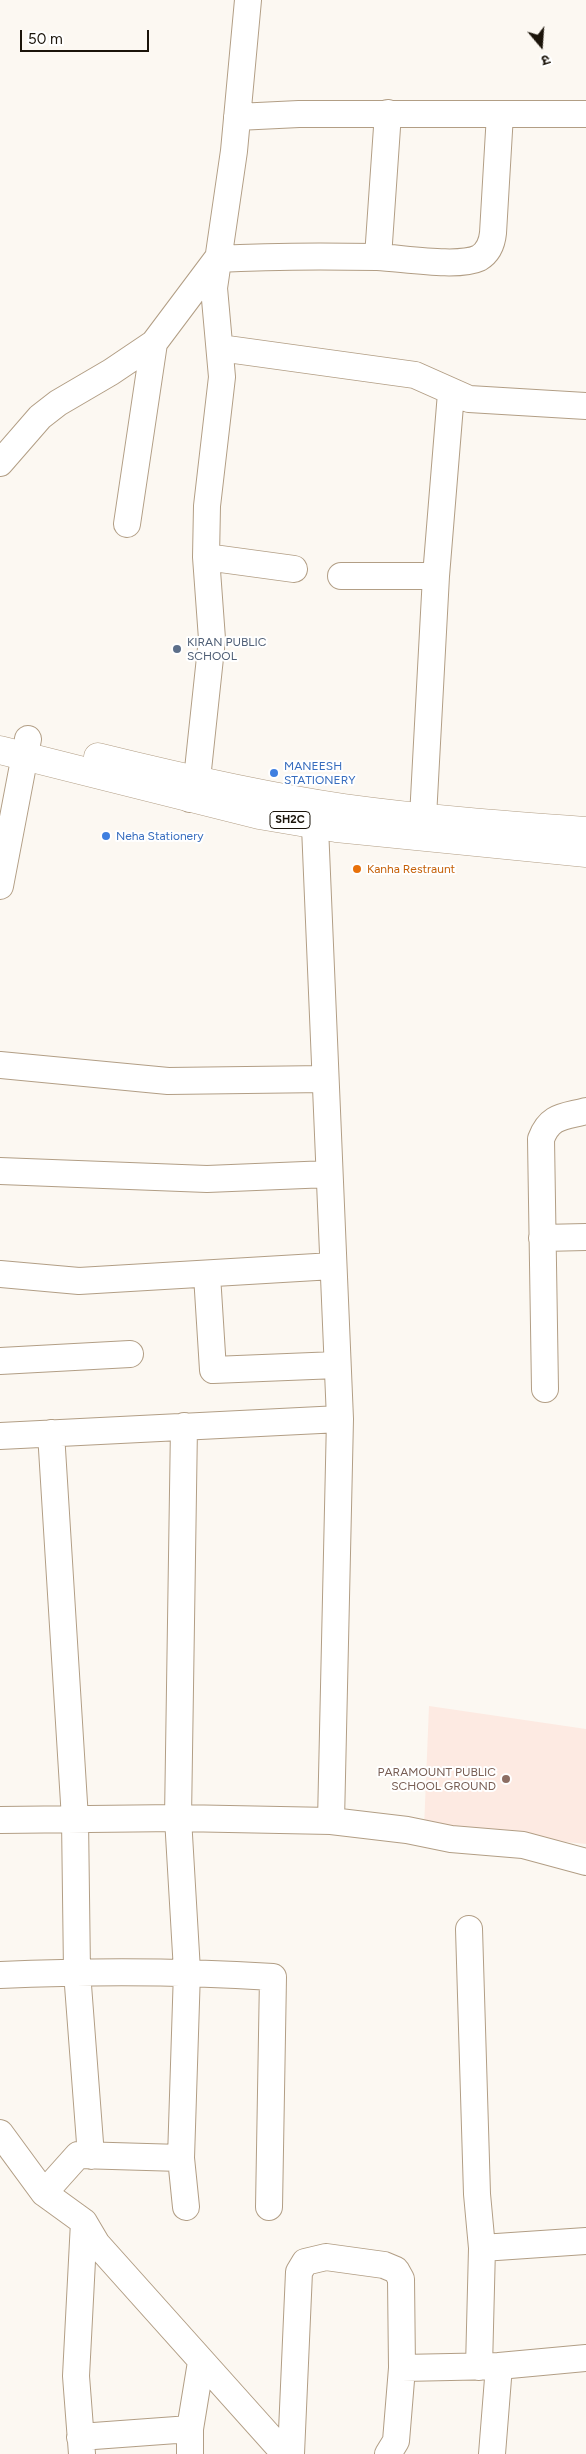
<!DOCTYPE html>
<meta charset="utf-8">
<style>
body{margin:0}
#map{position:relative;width:586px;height:2454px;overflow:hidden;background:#fcf8f2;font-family:Figtree,"Noto Sans Devanagari",sans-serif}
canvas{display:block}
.north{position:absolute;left:516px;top:20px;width:50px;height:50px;-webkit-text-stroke:4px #fff;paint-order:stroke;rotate:162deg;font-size:14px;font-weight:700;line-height:20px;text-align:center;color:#1b140a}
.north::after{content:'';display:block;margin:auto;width:18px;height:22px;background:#1b140a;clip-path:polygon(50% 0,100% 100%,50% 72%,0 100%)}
.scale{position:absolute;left:20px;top:30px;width:129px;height:22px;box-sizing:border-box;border:2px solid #1b140a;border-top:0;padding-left:6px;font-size:15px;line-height:18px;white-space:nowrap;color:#1b140a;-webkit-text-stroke:4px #fff;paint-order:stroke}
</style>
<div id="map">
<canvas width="586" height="2454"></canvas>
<div class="north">उ</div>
<div class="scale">50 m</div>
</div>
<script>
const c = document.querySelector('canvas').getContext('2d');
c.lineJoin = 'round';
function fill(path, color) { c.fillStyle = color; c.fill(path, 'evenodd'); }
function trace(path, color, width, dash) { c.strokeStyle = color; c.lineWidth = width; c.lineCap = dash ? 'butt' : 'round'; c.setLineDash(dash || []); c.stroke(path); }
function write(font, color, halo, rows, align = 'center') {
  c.font = font + ' Figtree,sans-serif'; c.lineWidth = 4; c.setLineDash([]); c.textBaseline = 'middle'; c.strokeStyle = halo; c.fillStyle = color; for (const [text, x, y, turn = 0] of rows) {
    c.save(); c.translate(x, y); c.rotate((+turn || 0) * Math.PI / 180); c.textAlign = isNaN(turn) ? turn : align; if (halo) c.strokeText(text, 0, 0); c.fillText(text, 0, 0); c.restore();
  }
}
fill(new Path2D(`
 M429,1706L586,1729V1844L424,1828Z`), '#fdeae2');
const minor = new Path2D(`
 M237,117L299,114H586
 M378,257L388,113
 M220,348L415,375L469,399L586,406
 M0,463L40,417L58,403L111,372L154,343L217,259C270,256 324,256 377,257C402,258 458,268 479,258C489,252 492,243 493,233L500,114
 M127,524L154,343
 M206,557L294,569
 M341,576H436
 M190,799L197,779L212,639L206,557L207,506L222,377L214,288L234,151L248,0
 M314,803L340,1419L331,1821
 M423,817L436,576L451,393
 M0,886L28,739
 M0,1065L168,1081L325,1079
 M0,1171L207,1179L329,1174
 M542,1238L586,1237
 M0,1274L79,1281L333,1266
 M207,1275L213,1370L337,1365
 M0,1361L130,1354
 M545,1389L541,1139C550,1115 564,1117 586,1111
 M184,1426L178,1818L187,1971L181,2158L186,2207
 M51,1433L75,1819L77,1972L91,2156
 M0,1436L340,1419
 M0,1820L178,1818L331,1821L407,1830L451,1839L523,1845L586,1862
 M469,1929L477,2194L482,2248
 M0,1975C92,1971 180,1971 273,1977L269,2207
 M0,2133L44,2193L84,2222L97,2244L285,2454
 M44,2193L78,2155L181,2158
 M499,2366L586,2358
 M479,2367L482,2248L586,2241
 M402,2368L499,2366L492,2454
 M80,2437L190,2429
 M82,2454L76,2376L84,2222
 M190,2454V2429L201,2362
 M291,2454L299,2272L305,2262L326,2257L384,2265L396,2270L401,2279L402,2368L396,2441L388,2454`);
const major = new Path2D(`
 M0,750L259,815L336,828L586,853
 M98,757C179,777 262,796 344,808C424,819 505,825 586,831`);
trace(minor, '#b29e85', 28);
trace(major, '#b29e85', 29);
trace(minor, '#fff', 26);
trace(major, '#fff', 28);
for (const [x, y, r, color] of [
 [177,649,5,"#5c6f8a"],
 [274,773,5,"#3f7fe0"],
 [106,836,5,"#3f7fe0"],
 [357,869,5,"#e8710a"],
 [506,1779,5,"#8d6e63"]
]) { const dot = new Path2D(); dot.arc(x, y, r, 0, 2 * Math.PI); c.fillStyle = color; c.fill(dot); trace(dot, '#fff', 2); }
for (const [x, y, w] of [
 [290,820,40]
]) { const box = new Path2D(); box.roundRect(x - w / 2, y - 8.5, w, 17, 4); c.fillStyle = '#fff'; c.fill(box); trace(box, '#1b140a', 1); }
write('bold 11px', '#1b140a', null, [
 ["SH2C",290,820]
]);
write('12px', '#4e5e75', '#fff', [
 ["KIRAN PUBLIC",187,642],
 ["SCHOOL",187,656]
], 'left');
write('12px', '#366cbe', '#fff', [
 ["MANEESH",284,766],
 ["STATIONERY",284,780],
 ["Neha Stationery",116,836]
], 'left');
write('12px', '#c56008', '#fff', [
 ["Kanha Restraunt",367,869]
], 'left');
write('12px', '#785e54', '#fff', [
 ["PARAMOUNT PUBLIC",496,1772],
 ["SCHOOL GROUND",496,1786]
], 'right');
</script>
